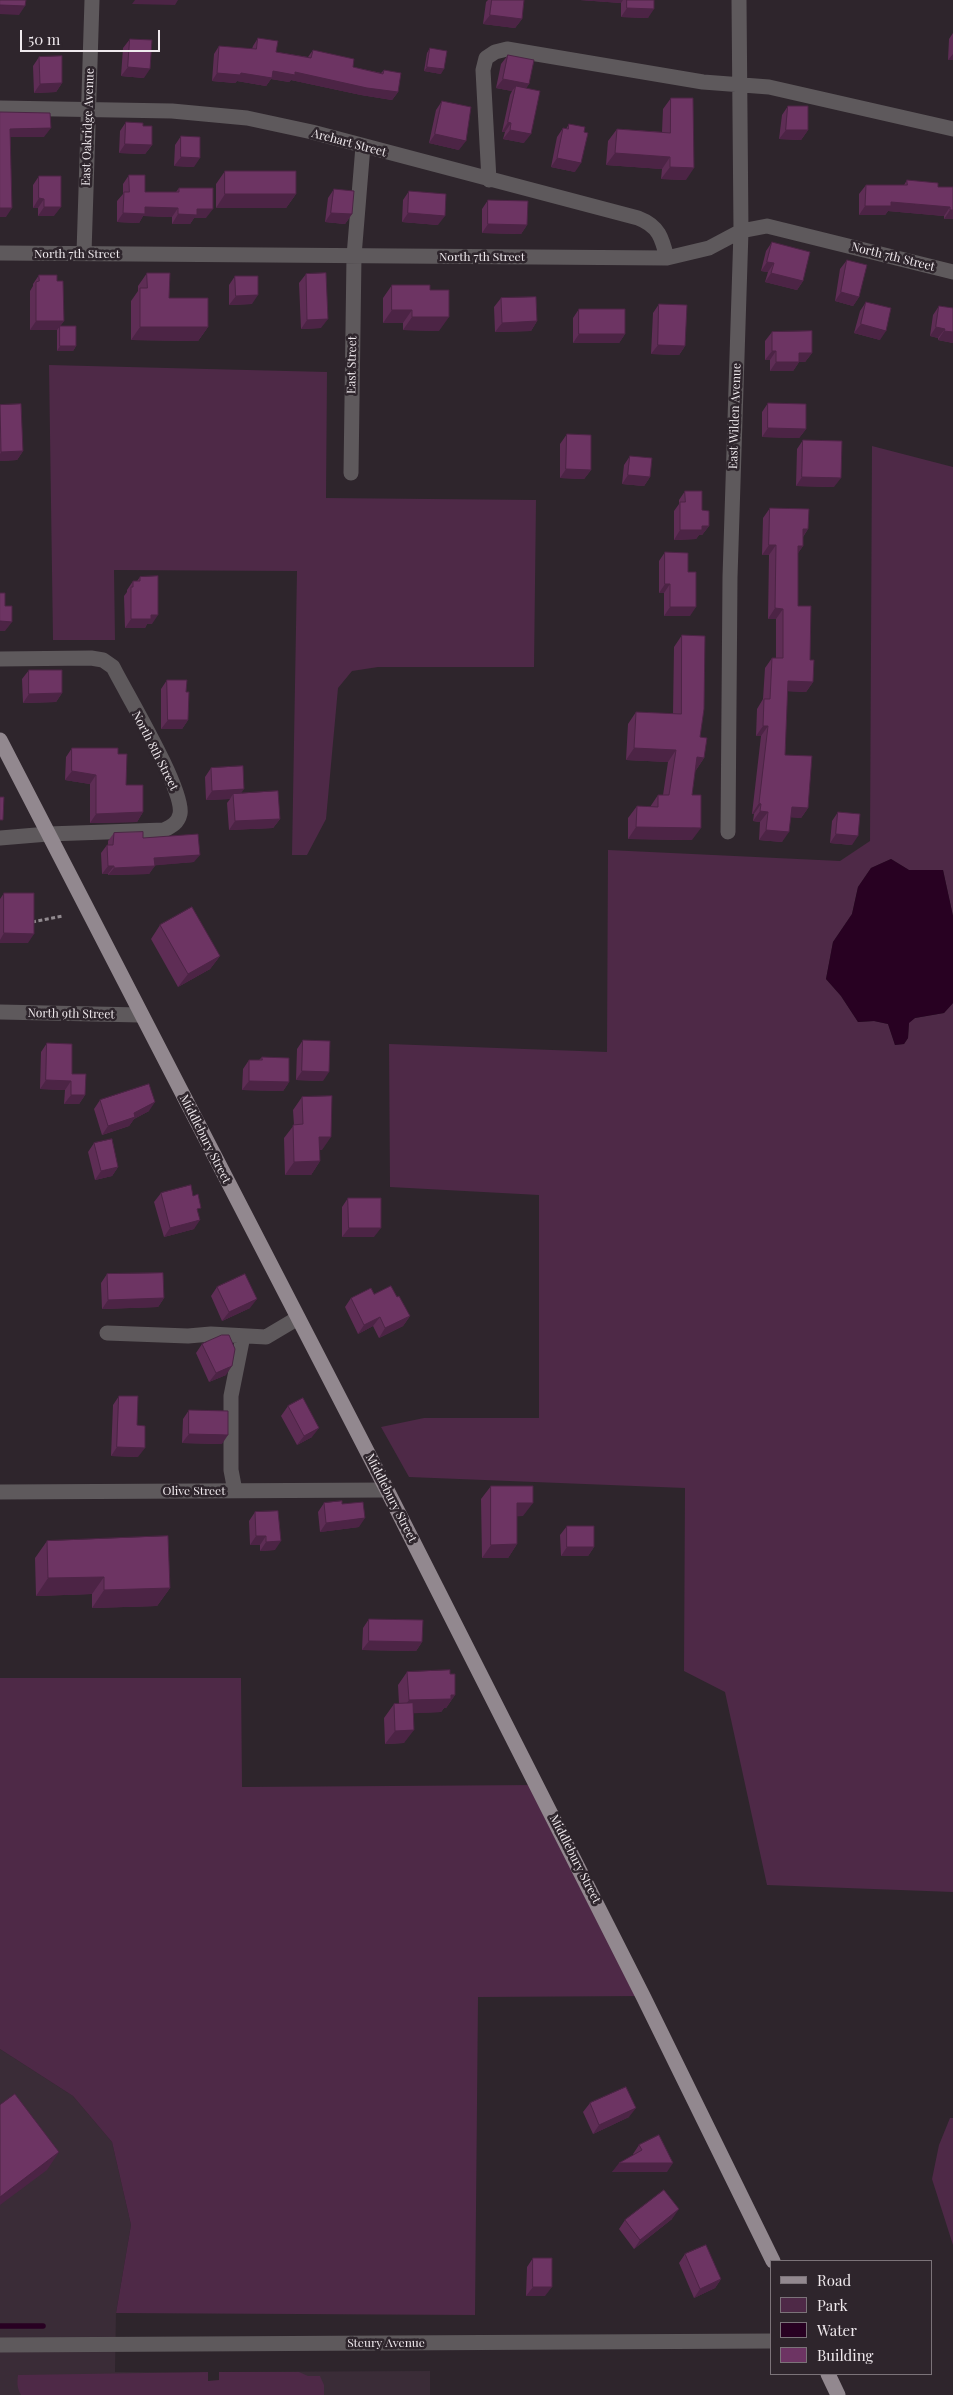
<!DOCTYPE html>
<style>
body{margin:0}
#map{position:relative;width:953px;height:2395px;overflow:hidden;background:#2e252c;font-family:"Playfair Display",serif}
canvas{display:block}
.legend{position:absolute;left:770px;top:2260px;width:162px;height:115px;box-sizing:border-box;background:#2e252c;border:1px solid #7b7379;margin:0;padding:6px 9px;list-style:none;font-size:15px;color:#efe9ed}
.legend li{display:flex;align-items:center;gap:10px;height:25px}
.legend b{width:25px;border:1px solid #7b7379}
.scale{position:absolute;left:20px;top:30px;width:140px;height:22px;box-sizing:border-box;border:2px solid #efe9ed;border-top:0;padding-left:6px;font-size:15px;line-height:18px;white-space:nowrap;color:#efe9ed;-webkit-text-stroke:4px #2e252c;paint-order:stroke}
</style>
<div id="map">
<canvas width="953" height="2395"></canvas>
<ul class="legend">
<li><b style="height:6px;background:#92888f"></b>Road</li>
<li><b style="height:14px;background:#4e2947"></b>Park</li>
<li><b style="height:14px;background:#280122"></b>Water</li>
<li><b style="height:14px;background:#6d3463"></b>Building</li>
</ul>
<div class="scale">50 m</div>
</div>
<script>
const c = document.querySelector('canvas').getContext('2d');
c.lineJoin = 'round';
function fill(path, color) { c.fillStyle = color; c.fill(path, 'evenodd'); }
function trace(path, color, width, dash) { c.strokeStyle = color; c.lineWidth = width; c.lineCap = dash ? 'butt' : 'round'; c.setLineDash(dash || []); c.stroke(path); }
function write(font, color, halo, rows, align = 'center') {
  c.font = font + ' "Playfair Display",serif'; c.lineWidth = 5; c.setLineDash([]); c.textBaseline = 'middle'; c.strokeStyle = halo; c.fillStyle = color; for (const [text, x, y, turn = 0] of rows) {
    c.save(); c.translate(x, y); c.rotate((+turn || 0) * Math.PI / 180); c.textAlign = isNaN(turn) ? turn : align; if (halo) c.strokeText(text, 0, 0); c.fillText(text, 0, 0); c.restore();
  }
}
fill(new Path2D(`
 M0,2049L73,2096L112,2142L131,2225L116,2313L115,2372L206,2373V2382L221,2381V2372L430,2371V2395H0Z`), '#3a2c37');
fill(new Path2D(`
 M49,365L327,372L326,498L536,500L534,667H378L352,671L338,688L326,819L307,855H292L297,571L114,570L115,640H53Z
 M872,446L953,467V916L943,870H909L891,859L871,868L858,887L852,914L833,942L826,979L841,996L858,1022L874,1021L888,1024L895,1045L904,1044L908,1038L909,1022L915,1018L944,1013L953,1003V1892L767,1885L725,1692L684,1671L685,1488L409,1477L381,1427L424,1418H539V1195L390,1187L389,1044L607,1052L608,850L840,861L870,841Z
 M0,1678H241L242,1787L537,1785L643,1996L478,1997L475,2315L116,2313L131,2225L112,2142L73,2096L0,2049Z
 M950,2118H953V2245L932,2179L939,2145Z
 M208,2372V2381L219,2380V2372H299L308,2376H320L324,2385V2395H21C17,2388 17,2383 18,2375Z`), '#4e2947');
fill(new Path2D(`
 M891,859L909,870H943L953,916V1003L944,1013L915,1018L909,1023L908,1038L904,1044L895,1045L888,1024L874,1021L858,1022L841,996L826,979L833,942L852,914L858,887L871,868Z`), '#280122');
trace(new Path2D(`
 M0,2326H43`), '#280122', 5.5);
trace(new Path2D(`
 M32,922L63,916`), '#928b90', 3, [4, 2.5]);
trace(new Path2D(`
 M0,108L172,111L247,118L312,132L638,218C659,226 662,238 667,258
 M489,180L483,70L486,58L495,52L507,49L703,82L769,87L953,129
 M0,253L667,258L709,248L741,231L767,226L953,272
 M84,253L92,0
 M351,473L354,256L363,146
 M0,659L91,658L103,660L113,667C126,693 185,791 180,814C178,823 172,826 164,830L48,834L0,838
 M728,832L730,577L741,231L739,0
 M0,1012L141,1015
 M107,1333L188,1336L211,1334L266,1337L298,1318
 M235,1491L231,1470V1396L243,1336
 M0,1492L387,1490
 M0,2345L772,2341`), '#5e595c', 15);
trace(new Path2D(`
 M0,740L387,1490L643,1996L773,2261
 M828,2374L838,2395`), '#92888f', 15);
fill(new Path2D(`
 M488,0H524L522,19L515,28L483,24L486,2Z
 M580,0H654L648,18L621,17V3Z
 M953,33V60H948L949,39Z
 M258,38L276,52L308,57L313,50L353,67L381,73L384,70L398,92L392,100L361,95L291,80L289,82L271,79L266,86L237,81L235,83L212,81L214,54L219,46L252,49L253,46Z
 M130,39L144,78L121,76L123,48Z
 M430,48L441,74L424,71L427,53Z
 M508,55L529,84L526,88L524,143L503,139L505,132H502L510,95L512,91L496,88L501,64Z
 M39,57L62,83L56,92L34,93L33,66Z
 M671,98L686,180L661,179L662,169L606,165L608,141L617,129L662,132L663,109Z
 M442,101L459,150L429,143L436,110Z
 M788,106L808,130L801,140L779,139L782,115Z
 M126,122L143,126L152,145L145,154L119,153L120,131Z
 M569,124L575,172L551,167L557,137L563,128L566,129Z
 M181,136L194,167L174,166L175,145Z
 M225,171L296,194L286,208H216V184Z
 M129,175L145,192H176L179,188L206,218H194L190,224H172V217L143,216L139,223L117,222V201L123,194V184Z
 M39,176L54,216H38V208H33V185Z
 M907,180L938,187H953V219H944V216L888,211L885,215H859V194L866,185H904Z
 M334,189L352,214L345,224L325,222L328,198Z
 M409,191L438,225L402,222L403,200Z
 M488,200L527,225L521,234L482,233V209Z
 M772,242L803,281L797,290L765,282L768,272L761,271L766,251Z
 M847,260L859,297L853,306L835,301L840,269Z
 M147,273L169,298L208,327L198,341L131,340V301L138,291V286Z
 M306,274L321,328L301,329L299,283Z
 M39,275L57,281L64,321L60,326L76,346L73,351H57V330H30V291L33,286V284Z
 M235,276L252,304L229,305V285Z
 M392,285L430,290L439,331L403,330V323H383V298Z
 M501,298L537,321L531,331L495,332L494,307Z
 M866,302L880,340L854,333L860,311Z
 M659,304L685,346L679,355L651,354L653,313Z
 M939,306L953,308V343L938,340V338L930,336L933,315Z
 M579,309L625,334L619,343H573V318Z
 M772,332L812,353L805,362H799L793,371H770V360H765V341Z
 M768,403L806,429L799,438L762,437V412Z
 M0,405L23,451L17,460L0,461Z
 M567,434L591,470L584,479L560,478V444Z
 M803,440L834,487L796,486L797,449Z
 M630,456L650,477L644,486L622,484L624,465Z
 M685,491L709,526L702,535H699L696,539L674,540V511L679,504V500Z
 M770,508L808,529L803,537V546L798,553V606L810,660L813,682L806,692L787,691L785,755L808,808L801,818L791,817L782,842L759,840L760,822L753,821L754,814H752L761,736H756L757,709L763,699L765,668L772,658H776V619H768L769,555H762L763,518Z
 M665,552L688,572L690,616H664V593H659V561Z
 M140,577L152,624H147L145,628H125L124,596L127,592V590L133,581H137Z
 M682,635L704,758L696,770H695L692,795V840L628,839V818L637,806L650,807L658,795H663L668,762L626,760L628,724L636,712L673,714L674,647Z
 M29,670L62,693L56,702L23,703L22,679Z
 M167,680L186,692L188,720L182,729H161V689Z
 M72,748L118,754L126,785L143,812L137,822L90,823V784L65,780L66,757Z
 M211,768L241,793L280,819L273,828L229,830L227,803L230,799L206,800L205,777Z
 M838,812L852,845L830,843L832,821Z
 M114,833L143,838L194,862L155,865L149,874L108,875V874H102L101,853L107,845H108V841Z
 M4,893L28,943H0V899Z
 M160,925L220,956L210,969L178,987L151,939Z
 M303,1040L323,1081L296,1080L297,1049Z
 M47,1043L72,1074L85,1095L79,1104H64L65,1090L40,1089L41,1052Z
 M262,1057L289,1082L283,1091L242,1090L243,1069L249,1060H259Z
 M302,1097L322,1150H320V1161L311,1175H285L284,1138L294,1125L293,1110Z
 M100,1100L149,1111L134,1119L129,1126L102,1135L94,1109Z
 M94,1143L118,1167L112,1176L95,1180L88,1152Z
 M161,1193L198,1213L194,1229L164,1237L154,1202Z
 M348,1198L374,1237H342V1207Z
 M107,1274L164,1298L158,1307L102,1309L101,1283Z
 M217,1287L250,1308L222,1321L211,1296Z
 M374,1294L397,1297L410,1316L403,1326L379,1338L373,1326L358,1334L345,1307L351,1298Z
 M202,1344L226,1375L209,1382L196,1353Z
 M119,1396L137,1425L138,1457L111,1456L113,1405Z
 M288,1406L312,1437L297,1445L281,1416Z
 M189,1410L222,1444L182,1443L183,1419Z
 M491,1486L523,1516H517V1544L508,1558H482L481,1499Z
 M324,1503L342,1504L359,1527L320,1532L318,1512Z
 M255,1512L275,1550L260,1551V1545H250L249,1521Z
 M567,1526L594,1547L588,1556H561L560,1535Z
 M47,1541L170,1588L157,1606L92,1608V1594L36,1596L35,1558Z
 M369,1619L422,1642L416,1651L362,1650L363,1628Z
 M407,1672L450,1674L455,1695L446,1708H444L441,1712L413,1713L404,1743L385,1744L384,1718L394,1704H399L398,1685Z
 M590,2103L629,2117L593,2134L583,2112Z
 M639,2145L667,2172H612L634,2155L633,2154Z
 M672,2219L634,2249L619,2229L625,2220Z
 M685,2254L721,2279L715,2288L694,2298L679,2263Z
 M533,2258L545,2296H526L527,2267Z`), '#5e2d55');
fill(new Path2D(`
 M135,0H178L175,5L132,4Z
 M580,0H623L621,3Z
 M0,5L25,6L19,15L0,14Z
 M627,8L654,9L648,18L621,17Z
 M490,15L522,19L515,28L483,24Z
 M953,54V60H948Z
 M128,67L150,69L144,78L121,76Z
 M427,67L444,69L441,74L424,71Z
 M273,71L295,72L398,92L392,100L361,95L291,80L289,82L271,79L266,86L237,81L235,83L212,81L217,73Z
 M503,79L529,84L523,93L516,86L512,91L496,88Z
 M62,83L56,92L34,93L40,84Z
 M508,122L511,123L505,132H502Z
 M51,128L44,137H4L10,129Z
 M510,130L531,134L524,143L503,139Z
 M786,130H808L801,140L779,139Z
 M435,134L466,141L459,150L429,143Z
 M125,144L152,145L145,154L119,153Z
 M615,153L670,157L662,169L606,165Z
 M181,157L200,158L194,167L174,166Z
 M557,158L581,163L575,172L551,167Z
 M670,167L694,168L686,180L661,179Z
 M225,194H296L286,208H216Z
 M39,198L44,199L38,208H33Z
 M891,202L950,207L944,216L888,211L885,215H859L865,206Z
 M44,207H61L54,216H38Z
 M145,207L178,208L172,217L143,216L139,223L117,222L123,213Z
 M0,208H12L6,217H0Z
 M197,209H213L206,218H194L190,224H172L178,214Z
 M950,210H953V219H944Z
 M331,213L352,214L345,224L325,222Z
 M408,213L445,216L438,225L402,222Z
 M488,224L527,225L521,234L482,233Z
 M767,262L774,263L768,272L761,271Z
 M771,273L803,281L797,290L765,282Z
 M841,292L859,297L853,306L835,301Z
 M258,295L252,304L229,305L236,296Z
 M392,310H412L403,323H383Z
 M412,317H449L439,331L403,330Z
 M328,319L321,328L301,329L307,320Z
 M36,321H64L57,330H30Z
 M537,321L531,331L495,332L502,323Z
 M861,324L886,331L880,340L854,333Z
 M140,327H208L198,341L131,340Z
 M936,327L945,329L938,338L930,336Z
 M944,331L953,332V343L938,340Z
 M579,334H625L619,343H573Z
 M658,345L685,346L679,355L651,354Z
 M60,346H76L73,351H57Z
 M772,351H776L770,360H765Z
 M799,353H812L805,362H792Z
 M776,362H799L793,371H770Z
 M768,428L806,429L799,438L762,437Z
 M23,451L17,460L0,461V454L1,452Z
 M566,469L591,470L584,479L560,478Z
 M628,475L650,477L644,486L622,484Z
 M802,477L841,478L834,487L796,486Z
 M702,526H709L702,535H699L696,539L674,540L680,530Z
 M803,529H808L801,539Z
 M769,545H776L769,555H762Z
 M798,546H803L796,556Z
 M665,584H670L664,593H659Z
 M670,607H696L690,616H664Z
 M775,608L783,609L776,619H768Z
 M151,615H158L152,624H147L145,628H125L131,619Z
 M0,621L12,622L5,631H0Z
 M788,681L813,682L806,692L781,691Z
 M62,693L56,702L23,703L29,694Z
 M168,720H188L182,729H161Z
 M763,726H768L761,736H756Z
 M634,748L676,750L668,762L626,760Z
 M697,757L704,758L696,770L688,769Z
 M72,771L96,775L90,784L65,780Z
 M244,789L238,798L233,794L230,799L206,800L212,791Z
 M759,803L761,804L754,814H752Z
 M792,807L808,808L801,818L785,817Z
 M760,811L768,812L760,822L753,821Z
 M143,812L137,822L90,823L96,814Z
 M280,819L273,828L229,830L235,821Z
 M636,827L701,828L692,840L628,839Z
 M766,830L789,832L782,842L759,840Z
 M836,834L858,836L852,845L830,843Z
 M200,855L194,862L149,866L154,858Z
 M108,866H114L108,874H102Z
 M155,866L149,874L108,875L114,868Z
 M4,933L34,934L28,943H0V940Z
 M220,956L210,969L178,987L188,974Z
 M302,1071L329,1072L323,1081L296,1080Z
 M46,1080L71,1081L65,1090L40,1089Z
 M249,1081L289,1082L283,1091L242,1090Z
 M71,1095H85L79,1104H64Z
 M155,1102L149,1111L134,1119L129,1126L102,1135L108,1126Z
 M319,1137H331L322,1150H310Z
 M320,1161L311,1175H285L294,1162Z
 M118,1167L112,1176L95,1180L101,1171Z
 M200,1220L194,1229L164,1237L170,1228Z
 M349,1228H381L374,1237H342Z
 M164,1298L158,1307L102,1309L108,1300Z
 M257,1299L250,1308L222,1321L229,1312Z
 M410,1316L403,1326L379,1338L385,1328Z
 M380,1317L373,1326L358,1334L364,1325Z
 M232,1366L226,1375L209,1382L216,1373Z
 M319,1428L312,1437L297,1445L304,1436Z
 M189,1434L228,1435L222,1444L182,1443Z
 M117,1447L145,1448L138,1457L111,1456Z
 M517,1503H533L523,1516L508,1517Z
 M365,1518L359,1527L320,1532L326,1523Z
 M256,1536H266L260,1545H250Z
 M281,1541L275,1550L260,1551L266,1542Z
 M517,1544L508,1558H482L491,1545Z
 M567,1547H594L588,1556H561Z
 M104,1577L92,1594L36,1596L48,1578Z
 M170,1588L157,1606L92,1608L104,1590Z
 M369,1641L422,1642L416,1651L362,1650Z
 M451,1695H455L446,1708H444L441,1712L399,1714L409,1700Z
 M414,1730L404,1743L385,1744L395,1731Z
 M636,2108L629,2117L593,2134L599,2125Z
 M59,2152L47,2170L0,2205V2197Z
 M619,2163H673L667,2172H612Z
 M679,2209L672,2219L634,2249L640,2240Z
 M721,2279L715,2288L694,2298L700,2289Z
 M533,2287H552L545,2296H526Z`), '#4c2445');
const building = new Path2D(`
 M0,0H26L25,6L0,5Z
 M492,0H524L522,19L490,15Z
 M627,0H654V9L627,8Z
 M258,38L278,41L276,52L311,58L313,50L354,59L353,67L383,74L384,70L401,73L398,92L367,88L295,72V75L273,71L272,78L241,73L240,75L217,73L219,46L256,49Z
 M130,39L152,40L150,69L128,67Z
 M430,48L447,51L444,69L427,67Z
 M508,55L534,60L529,84L503,79Z
 M62,56V83L40,84L39,57Z
 M516,86L540,91L531,134L510,130L511,123L508,122Z
 M671,98H693L694,168L670,167V157L615,153L617,129L670,133Z
 M442,101L471,107L466,141L435,134Z
 M788,106H808V130H786Z
 M0,112L50,113L51,128L10,129L12,208H0Z
 M126,122L143,123V126H152V145L125,144Z
 M569,124L585,127L584,132L588,133L581,163L557,158L563,128L568,129Z
 M181,136L200,137V158L181,157Z
 M225,171H296V194H225Z
 M129,175H145V192H179V188H213V209H197V215L178,214V208L145,207V214L123,213L124,192H129Z
 M39,176H61V207H44V199L39,198Z
 M907,180L938,183V187H953V210H950V207L891,202V206H865L866,185H907Z
 M334,189L354,191L352,214L331,213Z
 M409,191L446,194L445,216L408,213Z
 M488,200L528,201L527,225L488,224Z
 M772,242L810,252L803,281L771,273L774,263L767,262Z
 M847,260L867,265L859,297L841,292Z
 M147,273H170L169,298H208V327H140V288H147Z
 M326,273L328,319L307,320L306,274Z
 M39,275H57V281H63L64,321H36V282L39,281Z
 M235,276H258V295L236,296Z
 M392,285H430V290H449V317H412V310H392Z
 M536,297L537,321L502,323L501,298Z
 M866,302L891,308L886,331L861,324Z
 M659,304L687,305L685,346L658,345Z
 M939,306L953,308V332L944,331L945,329L936,327Z
 M579,309H625V334H579Z
 M60,326H76V346H60Z
 M812,331V353H799V362H776V351H772V332Z
 M768,403L806,404V429L768,428Z
 M21,404L23,451L1,452L0,405Z
 M567,434L591,435V470L566,469Z
 M803,440L842,441L841,478L802,477Z
 M630,456L652,458L650,477L628,475Z
 M685,491H702V510L709,511V526H702V530H680V502H685Z
 M770,508L809,509L808,529H803V546H798V606H811L810,660H814L813,682L788,681L785,755L812,756L808,808L792,807L789,832L766,830L768,812L760,811L761,804L759,803L768,726H763L764,699H770L772,658H783V609L775,608L776,545H769Z
 M665,552L688,553V572H696V607H670V584H665Z
 M158,576V615H151V619H131V587H133V581H140V577Z
 M0,593H5V606H12V622L0,621Z
 M682,635L705,636L704,709L700,737L707,738L704,758L697,757L692,795H701V828L636,827L637,806L658,807V795H669L676,750L634,748L636,712L681,714Z
 M29,670H62V693L29,694Z
 M167,680H187L186,692H189L188,720H168Z
 M72,748H118V754H127L126,785H143V812L96,814V775L72,771Z
 M243,766L244,789L212,791L211,768Z
 M278,791L280,819L235,821L233,794Z
 M0,797H4L3,820H0Z
 M838,812L860,814L858,836L836,834Z
 M143,832V838L198,834L200,855L154,858L155,866L114,868V866H108L107,845H113L114,833Z
 M4,893H34V934L4,933Z
 M192,907L220,956L188,974L160,925Z
 M303,1040L330,1041L329,1072L302,1071Z
 M47,1043L72,1044V1074H86L85,1095H71V1081L46,1080Z
 M262,1057L289,1058V1082L249,1081V1060H262Z
 M149,1084L155,1102L134,1113L135,1117L108,1126L100,1100Z
 M332,1096L331,1137H319L320,1161L294,1162L293,1125L303,1124L302,1097Z
 M112,1139L118,1167L101,1171L94,1143Z
 M191,1185L193,1196L198,1194L201,1208L197,1209L200,1220L170,1228L161,1193Z
 M348,1198H381V1228H349Z
 M163,1273L164,1298L108,1300L107,1274Z
 M245,1274L257,1299L229,1312L217,1287Z
 M391,1286L397,1297L399,1296L410,1316L385,1328L380,1317L364,1325L351,1298L371,1288L374,1294Z
 M222,1335H229L235,1349L232,1366L216,1373L202,1344Z
 M119,1396H138L137,1425L145,1426V1448L117,1447Z
 M303,1398L319,1428L304,1436L288,1406Z
 M189,1410L228,1411V1435L189,1434Z
 M491,1486H533V1503H517V1544L491,1545Z
 M342,1501V1504L363,1502L365,1518L326,1523L324,1503Z
 M278,1511L281,1541L266,1542V1536H256L255,1512Z
 M567,1526H594V1547H567Z
 M168,1536L170,1588L104,1590V1577L48,1578L47,1541Z
 M369,1619L423,1620L422,1642L369,1641Z
 M450,1670V1674H455V1695H451V1699L409,1700L407,1672Z
 M413,1703L414,1730L395,1731L394,1704Z
 M626,2087L636,2108L599,2125L590,2103Z
 M15,2094L59,2152L0,2197V2105Z
 M659,2135L673,2163H619L642,2150L639,2145Z
 M664,2190L679,2209L640,2240L625,2220Z
 M706,2245L721,2279L700,2289L685,2254Z
 M533,2258H552V2287H533Z`);
fill(building, '#6d3463');
trace(building, '#4c2445', 1);
write('12px', '#efe9ed', '#2e252c', [
 ["East Oakridge Avenue",88,127,-88],
 ["Arehart Street",349,143,15],
 ["North 7th Street",77,254],
 ["North 7th Street",482,257],
 ["North 7th Street",893,257,14],
 ["East Street",352,365,-89],
 ["East Wilden Avenue",735,416,-88],
 ["North 8th Street",155,751,63],
 ["North 9th Street",71,1014,1],
 ["Middlebury Street",205,1139,63],
 ["Olive Street",194,1491],
 ["Middlebury Street",391,1498,63],
 ["Middlebury Street",575,1859,63],
 ["Steury Avenue",386,2343]
]);
</script>
